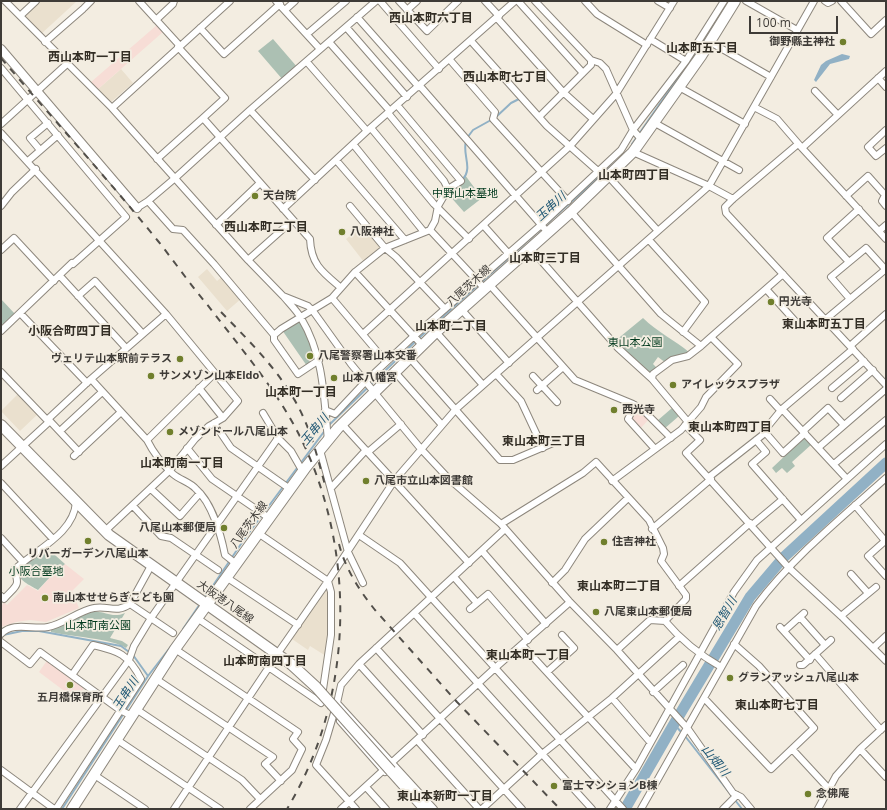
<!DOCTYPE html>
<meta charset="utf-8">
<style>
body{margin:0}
#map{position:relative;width:887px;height:810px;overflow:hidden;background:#f3ede1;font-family:"Open Sans",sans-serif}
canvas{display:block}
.frame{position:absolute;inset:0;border:2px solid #3e3b37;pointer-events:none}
.scale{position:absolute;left:749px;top:16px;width:89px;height:18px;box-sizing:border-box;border:2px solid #3e3b37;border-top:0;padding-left:5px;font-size:12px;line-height:14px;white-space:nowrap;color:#3e3b37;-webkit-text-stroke:3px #f3ede1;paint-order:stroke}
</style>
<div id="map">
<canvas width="887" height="810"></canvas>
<div class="frame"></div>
<div class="scale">100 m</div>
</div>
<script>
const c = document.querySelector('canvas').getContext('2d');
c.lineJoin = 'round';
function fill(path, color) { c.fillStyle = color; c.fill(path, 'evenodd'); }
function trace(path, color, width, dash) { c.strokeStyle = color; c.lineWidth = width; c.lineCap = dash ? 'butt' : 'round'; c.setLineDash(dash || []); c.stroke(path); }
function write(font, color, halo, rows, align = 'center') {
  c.font = font + ' "Open Sans","Noto Sans JP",sans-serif'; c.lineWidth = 3.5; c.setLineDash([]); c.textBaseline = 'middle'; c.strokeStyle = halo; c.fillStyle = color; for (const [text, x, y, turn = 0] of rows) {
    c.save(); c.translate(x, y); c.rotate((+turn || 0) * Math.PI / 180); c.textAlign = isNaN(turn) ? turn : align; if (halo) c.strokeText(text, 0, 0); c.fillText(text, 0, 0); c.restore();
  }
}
fill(new Path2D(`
 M40,1H77L40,35L23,17Z
 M121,69L133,83L111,102H109L97,90Z
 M363,225L381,248L364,262L346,239Z
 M207,269L217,281L223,276L242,298L227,311L198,277Z
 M19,393L39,413L20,431L1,411Z
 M325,590L327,591L328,618L326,656L310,646L308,650L292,639Z`), '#eae0ce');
fill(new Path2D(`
 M157,25L163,32L97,90L91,82Z
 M638,409L650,418L640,429L631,419L636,410Z
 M65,564L84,579L72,591L79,608L46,622L30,620L16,622L1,627V607L4,602L7,605L27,585L38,591L51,576Z
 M48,659L85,687L75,699L39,672Z`), '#f7ddd6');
fill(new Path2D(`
 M273,39L298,68L283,80L258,51Z
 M465,175L482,198L464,212L448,194Z
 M1,299L15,314L4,325L1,323Z
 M643,318C657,332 675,340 690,353L666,363L658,357L653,364L658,369L651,375L615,341Z
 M299,320L314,350L306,354L310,362L307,366L282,330Z
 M672,408L679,416L664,429L657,421Z
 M805,437L812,444L792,462L795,466L787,473L782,468L776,473L772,468Z
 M46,547L65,564L51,576L38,590C30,585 18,581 17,570Z
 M92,612C105,610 111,619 125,613L110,638L122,641L128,645L126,648C114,639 68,636 51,632V628Z`), '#acc0b3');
fill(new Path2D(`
 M842,54L850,56L849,59L830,64L816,82L814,80L821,65L826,61Z`), '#91b1c5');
trace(new Path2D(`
 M724,9L729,1
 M496,117L511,103L519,99
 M467,138L473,130L491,120
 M632,144L715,24
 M463,179C473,167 462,155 466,141
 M329,425L419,338L617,161
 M204,599L245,538L326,429
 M183,629L200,604
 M3,635L22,631H39L121,646L133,655L148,676
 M674,724L682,733
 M685,736L742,809
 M62,809L148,676L179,636`), '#91b1c5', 2);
trace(new Path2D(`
 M625,809L674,724L750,597L784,557L886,463`), '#91b1c5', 11);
const minor = new Path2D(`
 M5,1L112,108L248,260L283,296L308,306L313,311L351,364L421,449L449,479L501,524L569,601L617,650L688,729L733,793L741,797L751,809
 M139,1L180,46
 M276,1L320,49
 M380,1L439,69
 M399,1L427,31L458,1
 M485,1L499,16
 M518,1L583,73
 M535,1L591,60L600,63L606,69L633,130L641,139
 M585,1L597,14L647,45
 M658,1L670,8
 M746,1L797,30
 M825,1L828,3L832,1
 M841,1L871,34L886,20
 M84,8L91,1
 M285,10L295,1
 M407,10L417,1
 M20,16L36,1
 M357,17L419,87
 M497,18L563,92L593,119
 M156,20L173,4L174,1
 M346,27L407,97
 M200,28L224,54L280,4
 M307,34L346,1
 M650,39L686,61
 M471,41L547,126L599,172
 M45,42L83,9
 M329,42L390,111
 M710,42L771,77
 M178,47L225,98L203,118L310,239C311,264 322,272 340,287
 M450,60L495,112L493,119L568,201
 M307,62L367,131
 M1,68L126,217L73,264L72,263L1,331
 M878,78L886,87
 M420,86L544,228
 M679,87L745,124
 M815,91L838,115
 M397,105L461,181L448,189
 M754,107L777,119L802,148L886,239
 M112,108L230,1
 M250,110L315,180
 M388,113L444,181L448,189L438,206L435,221L430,230
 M539,117L591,65V60
 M653,122L739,170
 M1,124L68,63
 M371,128L434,204L469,239
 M886,130L868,147L876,156L886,148
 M1,133L166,314L238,401L223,418L209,426L195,439L170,470L105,531
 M353,144L424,232
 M798,144L733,199L725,207L726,213L886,385
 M802,148L886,71
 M40,150L30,138L48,123
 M633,152L709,186L733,199
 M157,159L203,118
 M336,160L405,240
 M28,161L58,135
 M609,177L658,231
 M846,196L868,176L885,195L882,201L886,206
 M148,201L173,229L183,230L214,264L274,335L281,329L332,298L355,272L385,248L430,230L484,288
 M1,206L12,192L36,169
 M350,206L385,248L396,257L445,309
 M137,208L148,201L174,179L250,110L376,1
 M283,209L367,131L515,1
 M571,212L661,314L701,346L711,337
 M216,225L260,183
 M484,226L508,253
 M879,231L886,225
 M649,240L705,302L683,332
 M530,248L618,348L652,379
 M1,250L14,238L54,281
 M248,260L293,220
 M849,262L827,238L859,209
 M355,272L422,345
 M60,276L126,348
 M489,284L575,380L633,404L645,412L671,438
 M766,289L795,321
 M78,296L95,281L142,333
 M284,297C290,304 297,311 301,318C324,356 324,398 328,441
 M332,298L386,362
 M850,299L831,277L866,248L886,270
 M461,309L509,363
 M20,313L87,383
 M826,319L886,269
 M436,332L483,385
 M363,334L570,146L616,94L674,1
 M274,335V340L298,374L319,360
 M850,346L886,314
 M409,357L500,460H513L553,443
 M394,371L442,425
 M1,372L47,420L91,379L166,314
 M496,374L521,401L543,448
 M533,376L557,402
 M91,379L147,440C153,452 163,465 173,474C180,480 190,482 196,489C212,503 221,535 225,555L235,563
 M199,388L223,418
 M832,388L864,361
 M537,390L563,367
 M841,398L873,370
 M770,399L780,410
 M635,405L628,419L655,449
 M782,409L847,479
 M325,410L335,414L366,381L414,336L541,225L621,150L633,130L686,61L724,1
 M263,413L278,438L291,451L303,472
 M48,419L79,452
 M688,422L652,379L653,374L672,360L688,356L701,346
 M214,423L231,448L290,489
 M341,423L469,563
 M685,425L700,440L686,453L789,568L841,616L886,661
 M60,431L102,392
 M803,431L828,408L844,425
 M805,433L783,453L764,431L782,409L853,349
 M147,440L215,373
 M756,440L766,452L752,464L801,520
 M819,447L886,389
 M187,448L212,479L269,518
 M320,450L348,552L363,583
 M368,452L401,424
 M74,456L121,412
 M834,464L886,420
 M1,466L50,421
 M709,477L765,433
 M612,481L681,430L701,407L706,397L738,364L711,337L783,274
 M1,483L53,539
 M331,488L366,450
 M151,489L180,516L200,493
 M855,505L886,542
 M133,506L161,536L171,538L218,570
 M501,524L583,473L596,462L649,520L663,548L664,554L661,561L686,595V599L665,621L650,620L617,650
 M752,525L783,499
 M652,529L711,479
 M258,533L328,581L280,650
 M359,535L400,563L623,809
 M1,538L23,562
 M885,541L868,556L886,576
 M482,551L546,624
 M851,574L868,593
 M226,577L298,625
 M454,577L477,603
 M552,583L565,570L585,539L628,498
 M679,586L750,523
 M1,596L4,599C15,586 21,587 14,570C35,550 74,534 76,502
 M130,604L173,633
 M470,609L488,594L528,640
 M414,613L592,809
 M841,616L876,587
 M800,617L825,645
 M197,618L321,703L331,635V592L328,581L394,481L456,409L709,186L814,1
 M665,621C682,641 698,654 721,667
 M780,627L810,660
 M784,631L804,613
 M1,634C13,621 33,630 48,627C64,624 78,611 94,608C108,605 116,614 130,604L152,564
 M1,642L30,664L40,652L120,710L132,716
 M522,645L636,769
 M376,648L522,809
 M873,648L886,636
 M175,649L298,732L293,739L302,749L292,770L250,809
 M815,654L881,730
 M359,664L423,735
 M800,665H803L831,640
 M547,672L574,648L562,635
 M156,679L273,757L265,764L281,781
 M653,692L683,665
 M612,698L650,742
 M704,698L771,769L814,728L759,666L734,644
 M337,703L434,809
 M136,709L242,780L260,799
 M340,721L385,772
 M116,739L220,809
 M417,740L479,809
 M792,749L829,789
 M860,749L886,777
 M1,770L54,809
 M93,774L145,809
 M366,787L386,809
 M20,809L129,660L134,646L151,618L278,438
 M56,809L141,679C128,654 119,651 93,645L72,675
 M174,809L275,658
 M341,809L495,668L570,602
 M356,809L316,765L326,740L337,703L341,685L359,664L505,529
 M482,809L542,754L612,698L679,637
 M610,809L636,769L734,592L757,560L886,444
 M641,809L756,606C792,558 841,518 886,478
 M723,809L737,795
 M818,809L836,776L860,749L886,725`);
const tertiary = new Path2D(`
 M1,49L137,208`);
const primary = new Path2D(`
 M1,425L109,535L291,664
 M391,771L425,809
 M72,809L175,649L306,467L338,428L436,332L571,212L633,152L701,56L735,1`);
trace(minor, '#8d877d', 8);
trace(tertiary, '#8d877d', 10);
trace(primary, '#8d877d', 12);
trace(minor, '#fff', 6);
trace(tertiary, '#fff', 8);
trace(primary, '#fff', 10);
trace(new Path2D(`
 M1,58C53,119 107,178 158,241C174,261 189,283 206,303C241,349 281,394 305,447C357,561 352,701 287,809
 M221,312C253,345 287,378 305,421C314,442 319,463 325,485
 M339,544C345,568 359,590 375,610L457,702L560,809`), '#524f4a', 2, [7, 7]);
const primaryBridge = new Path2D(`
 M291,664L316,687L391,771`);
trace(primaryBridge, '#8d877d', 12, []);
trace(primaryBridge, '#fff', 10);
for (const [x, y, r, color] of [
 [843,42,4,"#707f2d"],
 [255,196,4,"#707f2d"],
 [342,232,4,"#707f2d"],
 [771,302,4,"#707f2d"],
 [310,356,4,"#707f2d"],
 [180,359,4,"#707f2d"],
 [151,376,4,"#707f2d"],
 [334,378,4,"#707f2d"],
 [673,385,4,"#707f2d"],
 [614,410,4,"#707f2d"],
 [170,432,4,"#707f2d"],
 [366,481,4,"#707f2d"],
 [224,528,4,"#707f2d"],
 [88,541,4,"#707f2d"],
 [604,542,4,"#707f2d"],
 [45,598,4,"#707f2d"],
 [596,612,4,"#707f2d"],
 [730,678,4,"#707f2d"],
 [70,685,4,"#707f2d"],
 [554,786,4,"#707f2d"],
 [808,794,4,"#707f2d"]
]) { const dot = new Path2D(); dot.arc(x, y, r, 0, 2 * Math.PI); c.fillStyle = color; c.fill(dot); trace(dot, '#f3ede1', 1.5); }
write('bold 11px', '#3e3b37', '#f3ede1', [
 ["御野縣主神社",835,42,"right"],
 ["天台院",263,196],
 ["八阪神社",350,232],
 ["円光寺",779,302],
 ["八尾警察署山本交番",318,356],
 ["ヴェリテ山本駅前テラス",172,359,"right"],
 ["サンメゾン山本Eldo",159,376],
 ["山本八幡宮",342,378],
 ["アイレックスプラザ",681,385],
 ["西光寺",622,410],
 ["メゾンドール八尾山本",178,432],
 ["八尾市立山本図書館",374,481],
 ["八尾山本郵便局",216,528,"right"],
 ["住吉神社",612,542],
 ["リバーガーデン八尾山本",88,554,"center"],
 ["南山本せせらぎこども園",53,598],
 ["八尾東山本郵便局",604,612],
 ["グランアッシュ八尾山本",738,678],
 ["五月橋保育所",70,698,"center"],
 ["富士マンションB棟",562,786],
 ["念佛庵",816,794]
], 'left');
write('11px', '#00391d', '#f3ede1', [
 ["中野山本墓地",465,194],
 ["東山本公園",635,343],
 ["小阪合墓地",36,572],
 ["山本町南公園",98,626]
]);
write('11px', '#3e3b37', '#f3ede1', [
 ["八尾茨木線",469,286,-42],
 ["八尾茨木線",249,525,-54],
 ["大阪港八尾線",225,602,35]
]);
write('bold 12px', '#332e25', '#f3ede1', [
 ["西山本町六丁目",431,19],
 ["山本町五丁目",702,49],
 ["西山本町一丁目",90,58],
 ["西山本町七丁目",505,78],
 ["山本町四丁目",634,176],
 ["西山本町二丁目",266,228],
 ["山本町三丁目",545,259],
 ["東山本町五丁目",824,325],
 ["山本町二丁目",451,327],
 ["小阪合町四丁目",70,332],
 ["山本町一丁目",301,393],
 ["東山本町四丁目",730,428],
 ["東山本町三丁目",544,442],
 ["山本町南一丁目",182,464],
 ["東山本町二丁目",619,587],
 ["東山本町一丁目",528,656],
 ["山本町南四丁目",265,662],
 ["東山本町七丁目",777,706],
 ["東山本新町一丁目",445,797]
]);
write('italic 12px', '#205875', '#f3ede1', [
 ["玉串川",551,207,-42],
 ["玉串川",315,430,-50],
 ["恩智川",725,614,-59],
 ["玉串川",126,694,-57],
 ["山畑川",715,761,51]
]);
</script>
